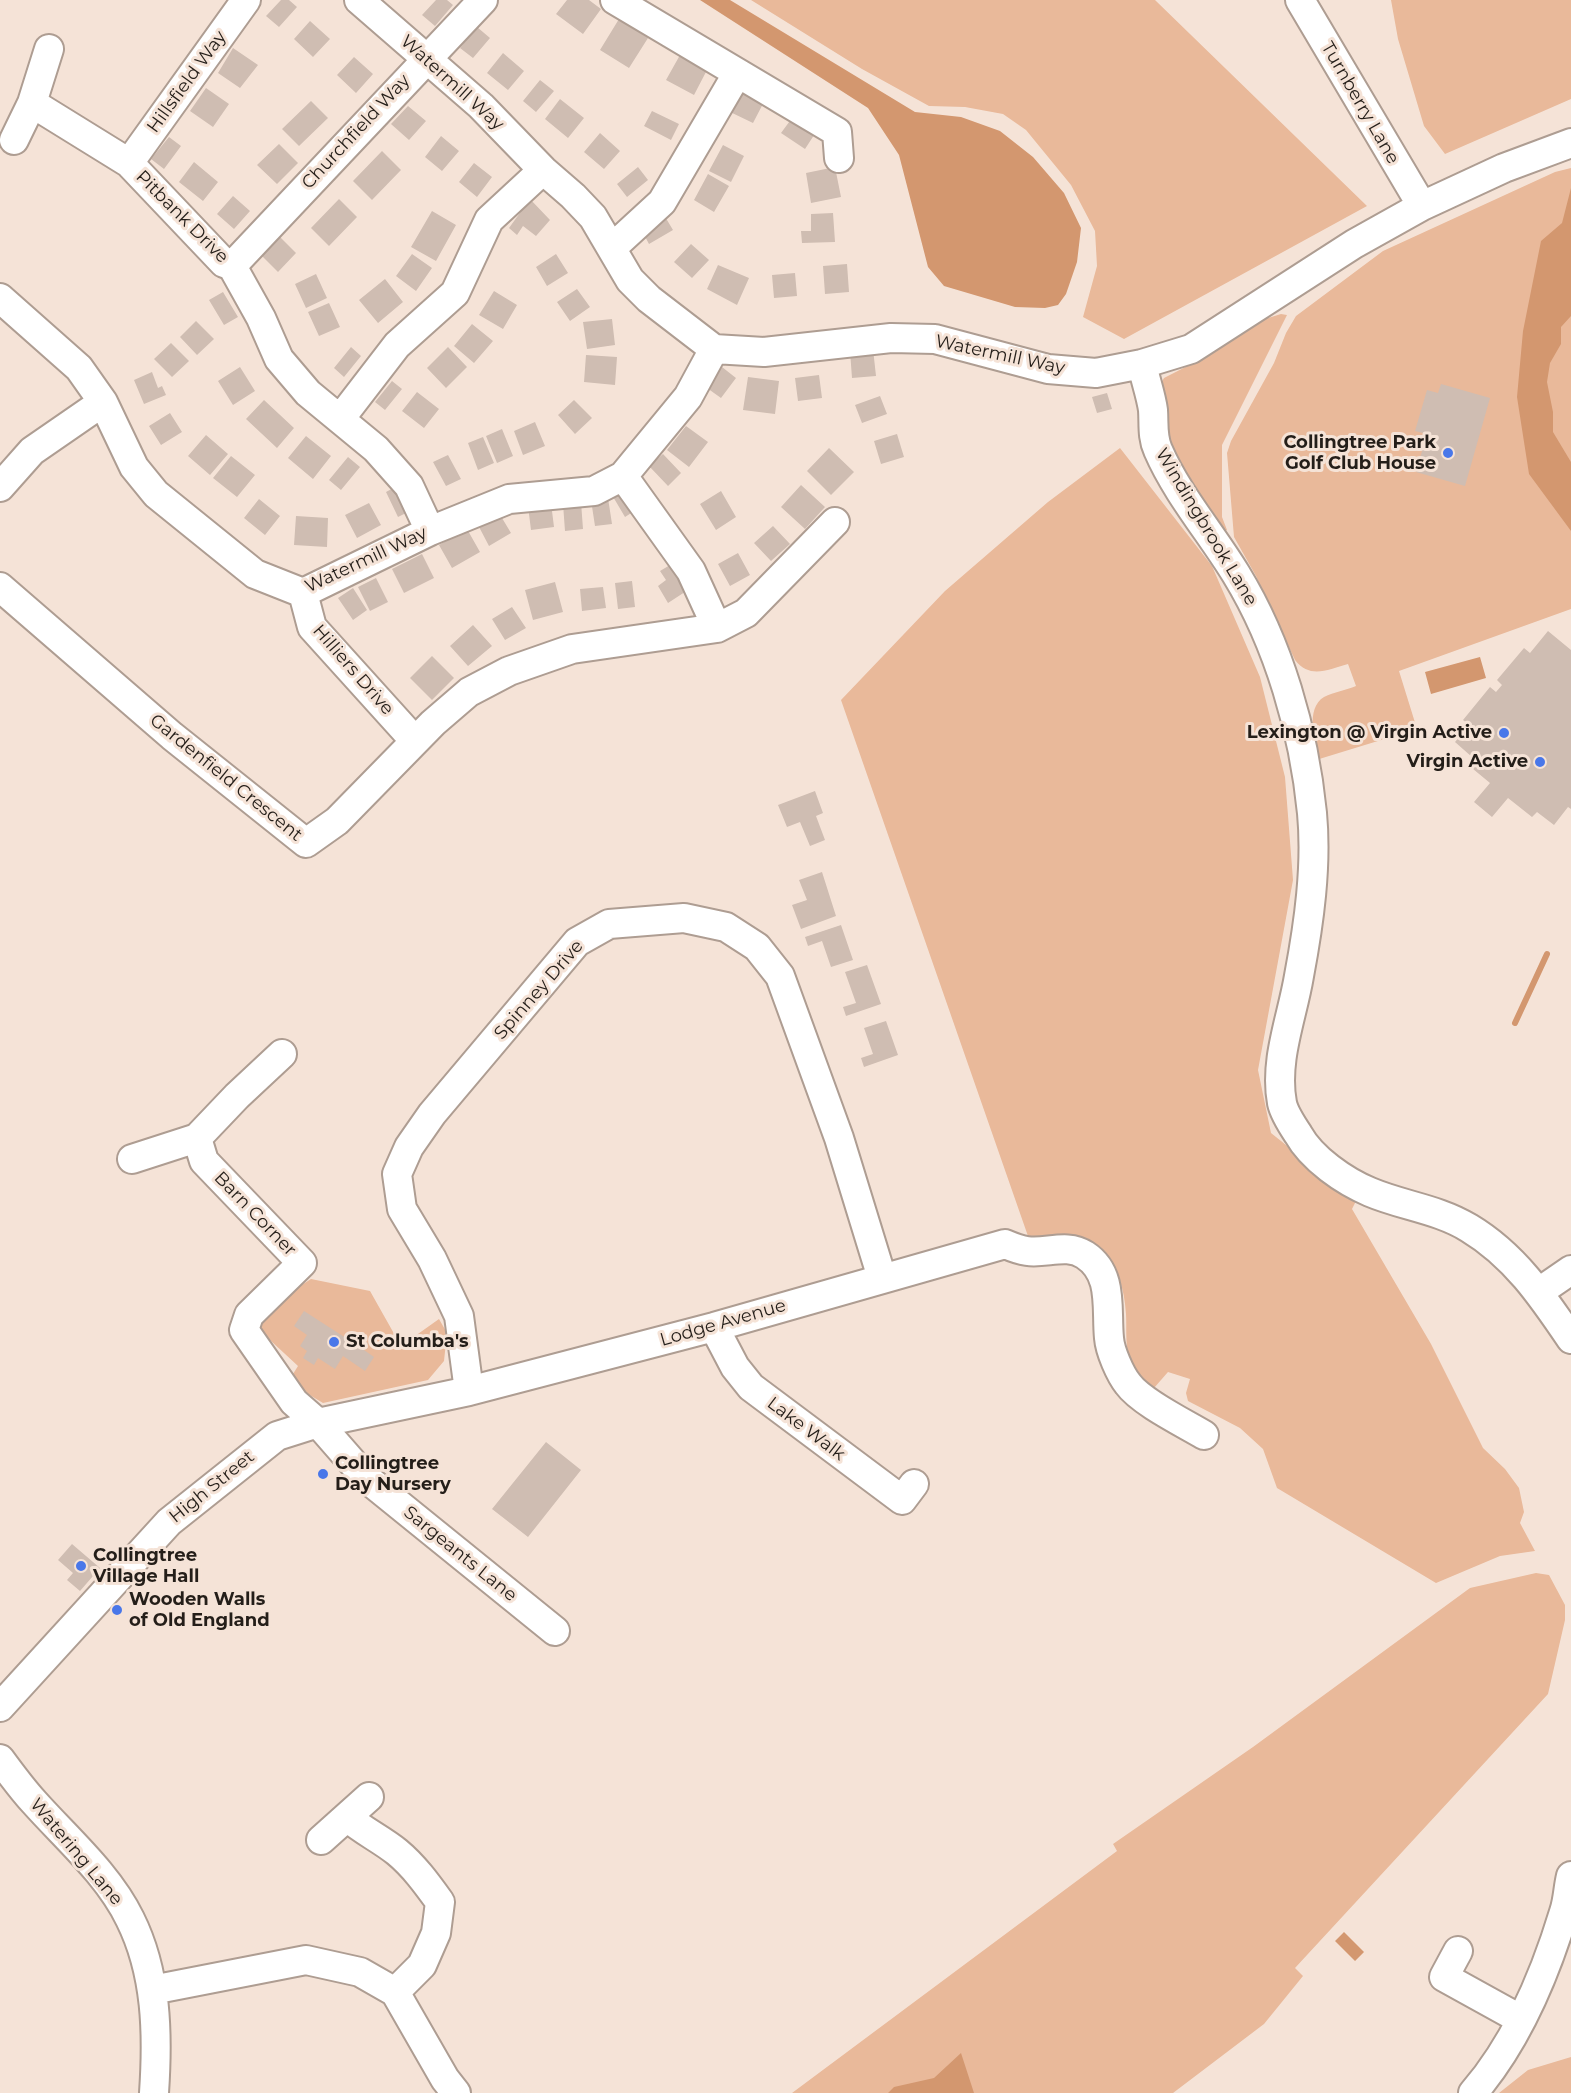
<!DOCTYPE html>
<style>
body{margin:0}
canvas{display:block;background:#f5e3d7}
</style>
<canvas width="1571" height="2093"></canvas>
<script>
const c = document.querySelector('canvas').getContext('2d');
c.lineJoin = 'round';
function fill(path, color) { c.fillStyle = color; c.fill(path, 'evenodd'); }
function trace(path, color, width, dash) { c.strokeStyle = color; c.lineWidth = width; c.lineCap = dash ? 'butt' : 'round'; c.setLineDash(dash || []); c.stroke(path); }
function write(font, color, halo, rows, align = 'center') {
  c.font = font + ' Montserrat,sans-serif'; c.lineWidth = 6; c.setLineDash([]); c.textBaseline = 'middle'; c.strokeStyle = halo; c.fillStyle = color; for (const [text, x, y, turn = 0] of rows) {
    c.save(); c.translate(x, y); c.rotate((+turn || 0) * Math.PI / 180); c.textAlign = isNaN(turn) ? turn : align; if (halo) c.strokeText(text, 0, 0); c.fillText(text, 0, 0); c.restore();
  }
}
fill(new Path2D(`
 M751,0H1155L1367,206L1124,339L1083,317L1097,266L1095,231L1071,185L1026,130L1003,114L965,107L929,106L862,69Z
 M1391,0H1571V99L1445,154L1424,126L1398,39Z
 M1571,168V609L1399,671L1417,729L1316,760C1315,743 1305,708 1324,697C1334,692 1346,690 1356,686L1348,664C1327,670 1310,679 1295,660L1256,576L1234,537L1227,453L1231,441L1274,363L1286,333L1296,316L1383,251L1555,172Z
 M1281,314L1287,315L1222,445V517L1227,530L1222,533L1181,470L1168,437L1159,387L1164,378L1209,355L1265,319Z
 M1120,448L1212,566L1260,677L1285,777L1293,880L1258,1070L1271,1133L1356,1201L1352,1209L1431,1344L1483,1448L1505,1469L1519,1488L1524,1512L1520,1523L1535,1551L1500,1556L1436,1583L1277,1488L1263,1449L1240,1428L1188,1401L1186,1393L1190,1379L1168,1372L1154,1388C1147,1382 1139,1376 1134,1368C1124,1352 1127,1332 1126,1314C1123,1252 1087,1231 1029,1239L841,700L945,591L1048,502Z
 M311,1279L370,1291L401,1346L439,1319L447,1333L444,1361L428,1380L323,1403L288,1382L298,1366L257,1328L272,1304Z
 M1536,1573L1549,1575L1565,1605V1620L1548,1694L1295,1968L1303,1976L1264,2024L1173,2093H792L1117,1851L1113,1844L1253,1747L1470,1588Z
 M1571,2057V2093H1499L1528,2070Z`), '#e9b99a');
fill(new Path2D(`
 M700,0H730L915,112L961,117L1000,131L1033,157L1064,193L1081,228L1077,262L1066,294L1058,305L1045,308L1015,307L944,286L928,267L899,155L868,108Z
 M1571,188V316L1561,327V344L1550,363L1547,382L1553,412V432L1571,462V531L1529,474L1517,397L1523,331L1541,241L1562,223Z
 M1480,657L1486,678L1431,694L1425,672Z
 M1344,1932L1364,1952L1355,1961L1335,1941Z
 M961,2053L974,2093H888L894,2087L934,2078Z`), '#d3976f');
trace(new Path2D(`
 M1515,1023L1547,954`), '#d3976f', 6);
fill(new Path2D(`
 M281,0H289L297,7L279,27L266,16Z
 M436,0H447L453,5L435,26L422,15Z
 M567,0H589L601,9L583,34L556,14Z
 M619,19L648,38L629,68L600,50Z
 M310,21L330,39L313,57L294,39Z
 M477,27L490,38L473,58L460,48Z
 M233,48L258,65L240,88L218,73Z
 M503,53L524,71L508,90L487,73Z
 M680,55L707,70L694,95L666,80Z
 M354,57L373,74L356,93L337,75Z
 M540,80L554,91L536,112L523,101Z
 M739,84L766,98L753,123L726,110Z
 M206,88L229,104L213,127L190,111Z
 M560,99L584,118L568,138L545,119Z
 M311,101L328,118L299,146L282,129Z
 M408,106L426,121L409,140L391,124Z
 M652,111L679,124L671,140L644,126Z
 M795,114L818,129L805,149L781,133Z
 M600,133L620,151L604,169L584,152Z
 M441,136L459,151L442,171L425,157Z
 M169,137L181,146L164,169L151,159Z
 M279,144L298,163L277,184L257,165Z
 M723,145L744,156L731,182L709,171Z
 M382,151L401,170L372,200L353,181Z
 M194,162L218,182L203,201L179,182Z
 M474,163L492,177L477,197L459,182Z
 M638,167L648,180L627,197L617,184Z
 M835,167L841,197L811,203L806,173Z
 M708,174L729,186L714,212L694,200Z
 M233,196L250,211L234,229L217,214Z
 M339,199L357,217L329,246L311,228Z
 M530,199L550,220L536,236L523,226L517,235L509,228Z
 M432,211L456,225L436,261L411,247Z
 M833,213L835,242L802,243L801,231H811V214Z
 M664,215L673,230L649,244L641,229Z
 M279,236L296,253L278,272L261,255Z
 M691,244L709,260L692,278L674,262Z
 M412,254L432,268L416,291L396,276Z
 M556,254L568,273L547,286L536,267Z
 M847,264L849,292L825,294L823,266Z
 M718,265L749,278L737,305L707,289Z
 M795,273L797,296L774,298L772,275Z
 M316,274L327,298L306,308L295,284Z
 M385,279L403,302L378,323L359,300Z
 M577,289L590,307L570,321L557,302Z
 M494,291L517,305L503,329L479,315Z
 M223,292L238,317L224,325L209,300Z
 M329,303L340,327L319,336L308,312Z
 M612,319L615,345L587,349L583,322Z
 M196,321L214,339L197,355L180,337Z
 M472,324L493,341L474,363L454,346Z
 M171,343L189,361L172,377L154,359Z
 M351,347L361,356L344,377L334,368Z
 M448,347L467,367L446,388L427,368Z
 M873,349L876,376L852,378L850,351Z
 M586,355L617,357L615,385L584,382Z
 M240,367L255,391L233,405L218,381Z
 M722,367L736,378L721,398L707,388Z
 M152,372L158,388L162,386L166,395L144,404L134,380Z
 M819,375L822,398L798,401L795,378Z
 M748,377L779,381L775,414L743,410Z
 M392,381L402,389L385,410L375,402Z
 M1441,384L1490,398L1465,486L1416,472L1427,434L1415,431L1427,390L1438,393Z
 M417,392L439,409L424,428L402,411Z
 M1107,393L1112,409L1097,413L1092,397Z
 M880,396L887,414L862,423L855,405Z
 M264,400L294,428L277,448L246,419Z
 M574,400L592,418L575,434L558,415Z
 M170,413L182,432L161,445L149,426Z
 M535,422L545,446L523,455L514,431Z
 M686,426L708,442L689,467L667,450Z
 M502,429L513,456L497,463L486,436Z
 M897,434L904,457L881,464L874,441Z
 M206,435L228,454L210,475L188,456Z
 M306,436L331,456L313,479L288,458Z
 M483,437L494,463L478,470L468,443Z
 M829,448L854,472L831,495L807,471Z
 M663,454L681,473L668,486L649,466Z
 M448,455L461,479L446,486L433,462Z
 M231,456L255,475L237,497L213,478Z
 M348,457L360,467L341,490L329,480Z
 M801,485L825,507L805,529L781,507Z
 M397,486L410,511L398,517L386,492Z
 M626,487L639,508L625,517L612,495Z
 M721,491L736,517L716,530L700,504Z
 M608,498L612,524L595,526L591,500Z
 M259,499L280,516L265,535L244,518Z
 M581,502L583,529L565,531L563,504Z
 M369,503L381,525L357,538L345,515Z
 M551,503L554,527L531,530L528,506Z
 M499,513L511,533L489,546L478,525Z
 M296,516L328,518L327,547L294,545Z
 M773,526L790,544L771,561L754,543Z
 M467,529L480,552L452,568L439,545Z
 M738,553L750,575L730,586L718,564Z
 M422,554L434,578L404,593L392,569Z
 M675,562L691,588L668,603L658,586L666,580L660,571Z
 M376,578L388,602L370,611L358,587Z
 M632,581L635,607L618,609L615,583Z
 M555,582L563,612L533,620L525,590Z
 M603,587L606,608L582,611L580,589Z
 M353,588L367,610L353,620L338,598Z
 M512,607L526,628L505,640L492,619Z
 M473,625L492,646L468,666L450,646Z
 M1548,631L1571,650V809L1568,807L1554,825L1537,812L1532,817L1508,798L1492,817L1474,802L1490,783L1467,764L1472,757L1455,742L1469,725L1463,720L1490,687L1496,692L1502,685L1497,680L1524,648L1530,653Z
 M432,656L454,678L432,700L410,678Z
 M815,791L823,813L816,816L825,840L810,846L800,822L787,827L778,805Z
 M822,872L836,916L801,929L792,905L807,900L799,880Z
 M841,925L853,960L831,967L822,941L808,946L805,937Z
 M867,965L881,1004L846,1016L843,1007L856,1003L845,972Z
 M886,1021L898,1055L864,1067L861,1058L873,1054L864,1028Z
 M304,1311L349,1340L353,1334L368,1343L364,1350L374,1357L365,1371L343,1356L335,1369L318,1358L314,1365L303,1358L307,1351L300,1346L307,1335L294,1326Z
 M546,1442L581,1470L528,1537L492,1509Z
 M72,1544L100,1568L80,1591L67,1580L73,1573L58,1560Z`), '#cfbdb2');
const minor = new Path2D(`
 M359,0L481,106L543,170L573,196L593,217L630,280L649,299L714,349L764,352L891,338L935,339L1048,369L1096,373L1142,364
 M615,0L837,132L839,158
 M1300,0L1422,206
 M32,103L129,163L224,263L232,266L261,318L279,359L308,393L376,449L409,486L430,531
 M14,140L32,103L49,49
 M1571,143L1504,168L1422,206L1354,244L1191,349L1142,364C1145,379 1151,395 1153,410C1154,424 1152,437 1158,450C1177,494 1211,533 1236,574C1279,644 1304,732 1312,813C1317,866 1309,923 1299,976C1292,1018 1274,1060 1282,1103C1284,1113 1292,1125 1298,1134C1312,1159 1344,1181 1370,1192C1403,1206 1438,1209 1469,1228C1514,1255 1542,1296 1571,1339
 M129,163L246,0
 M613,247L662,202L737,74
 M232,266L483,0
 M0,298L79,368L103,402L134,467L156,494L255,574L303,593L430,531L509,499L594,491L623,476L688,397L714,349
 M340,419L397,345L455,293L489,220L543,170
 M623,476L691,571L717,628
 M0,487L32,451L103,402
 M0,587L172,736L306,843L337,821L433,723L469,692L509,671L572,649L717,628L746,613L835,522
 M303,593L312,627L415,741
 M282,1054L237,1096L197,1138L204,1161L302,1263L249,1315L244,1330L294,1402L318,1423L366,1478L555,1631
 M132,1159L197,1138
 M1539,1292L1571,1270
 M714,1327L735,1367L751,1387L902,1500L914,1484
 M469,1391L459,1316L432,1259L402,1209L397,1174L409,1147L432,1114L577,942L609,924L684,918L726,927L757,947L780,976L839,1138L882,1278
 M0,1707L169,1522L277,1436L318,1423L469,1391L714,1327L1005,1244C1012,1247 1020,1250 1027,1251C1046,1254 1067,1243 1085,1255C1114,1274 1106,1309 1109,1338C1110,1351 1120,1374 1128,1384C1141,1402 1184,1423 1204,1435
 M0,1759C11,1774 22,1789 34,1802C67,1839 108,1874 130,1919C157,1973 158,2034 154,2093
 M347,1817C363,1831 381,1839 397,1852C414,1866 427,1884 440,1902L436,1933L422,1965L395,1992
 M321,1840L369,1797
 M1458,1951L1444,1977L1520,2019
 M152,1990L306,1960L360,1972L395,1992L445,2079L456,2093
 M1473,2093C1516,2043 1545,1975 1564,1912C1568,1901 1568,1888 1571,1876`);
trace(minor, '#ae9d92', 32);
trace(minor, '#fff', 28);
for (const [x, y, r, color] of [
 [1448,453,6,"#4977e9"],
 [1504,733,6,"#4977e9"],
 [1540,762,6,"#4977e9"],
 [334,1342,6,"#4977e9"],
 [323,1474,6,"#4977e9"],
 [81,1566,6,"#4977e9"],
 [117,1610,6,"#4977e9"]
]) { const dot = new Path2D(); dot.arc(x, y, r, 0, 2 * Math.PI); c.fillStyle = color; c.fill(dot); trace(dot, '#f5e3d7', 2); }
write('18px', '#241e19', '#f5e3d7', [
 ["Hillsfield Way",187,82,-54],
 ["Watermill Way",452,83,42],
 ["Turnberry Lane",1360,103,60],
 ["Churchfield Way",356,132,-47],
 ["Pitbank Drive",182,217,45],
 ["Watermill Way",1000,355,12],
 ["Windingbrook Lane",1206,527,59],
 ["Watermill Way",366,560,-25],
 ["Hilliers Drive",353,670,49],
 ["Gardenfield Crescent",226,778,39],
 ["Spinney Drive",539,990,-49],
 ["Barn Corner",255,1214,46],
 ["Lodge Avenue",723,1323,-16],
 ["Lake Walk",806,1429,37],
 ["High Street",212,1487,-39],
 ["Sargeants Lane",460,1554,39],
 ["Watering Lane",76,1852,50]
]);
write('bold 18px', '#241e19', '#f5e3d7', [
 ["Collingtree Park",1436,443,"right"],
 ["Golf Club House",1436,464,"right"],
 ["Lexington @ Virgin Active",1492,733,"right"],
 ["Virgin Active",1528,762,"right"],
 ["St Columba's",346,1342],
 ["Collingtree",335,1464],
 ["Day Nursery",335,1485],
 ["Collingtree",93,1556],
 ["Village Hall",93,1577],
 ["Wooden Walls",129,1600],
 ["of Old England",129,1621]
], 'left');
</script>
